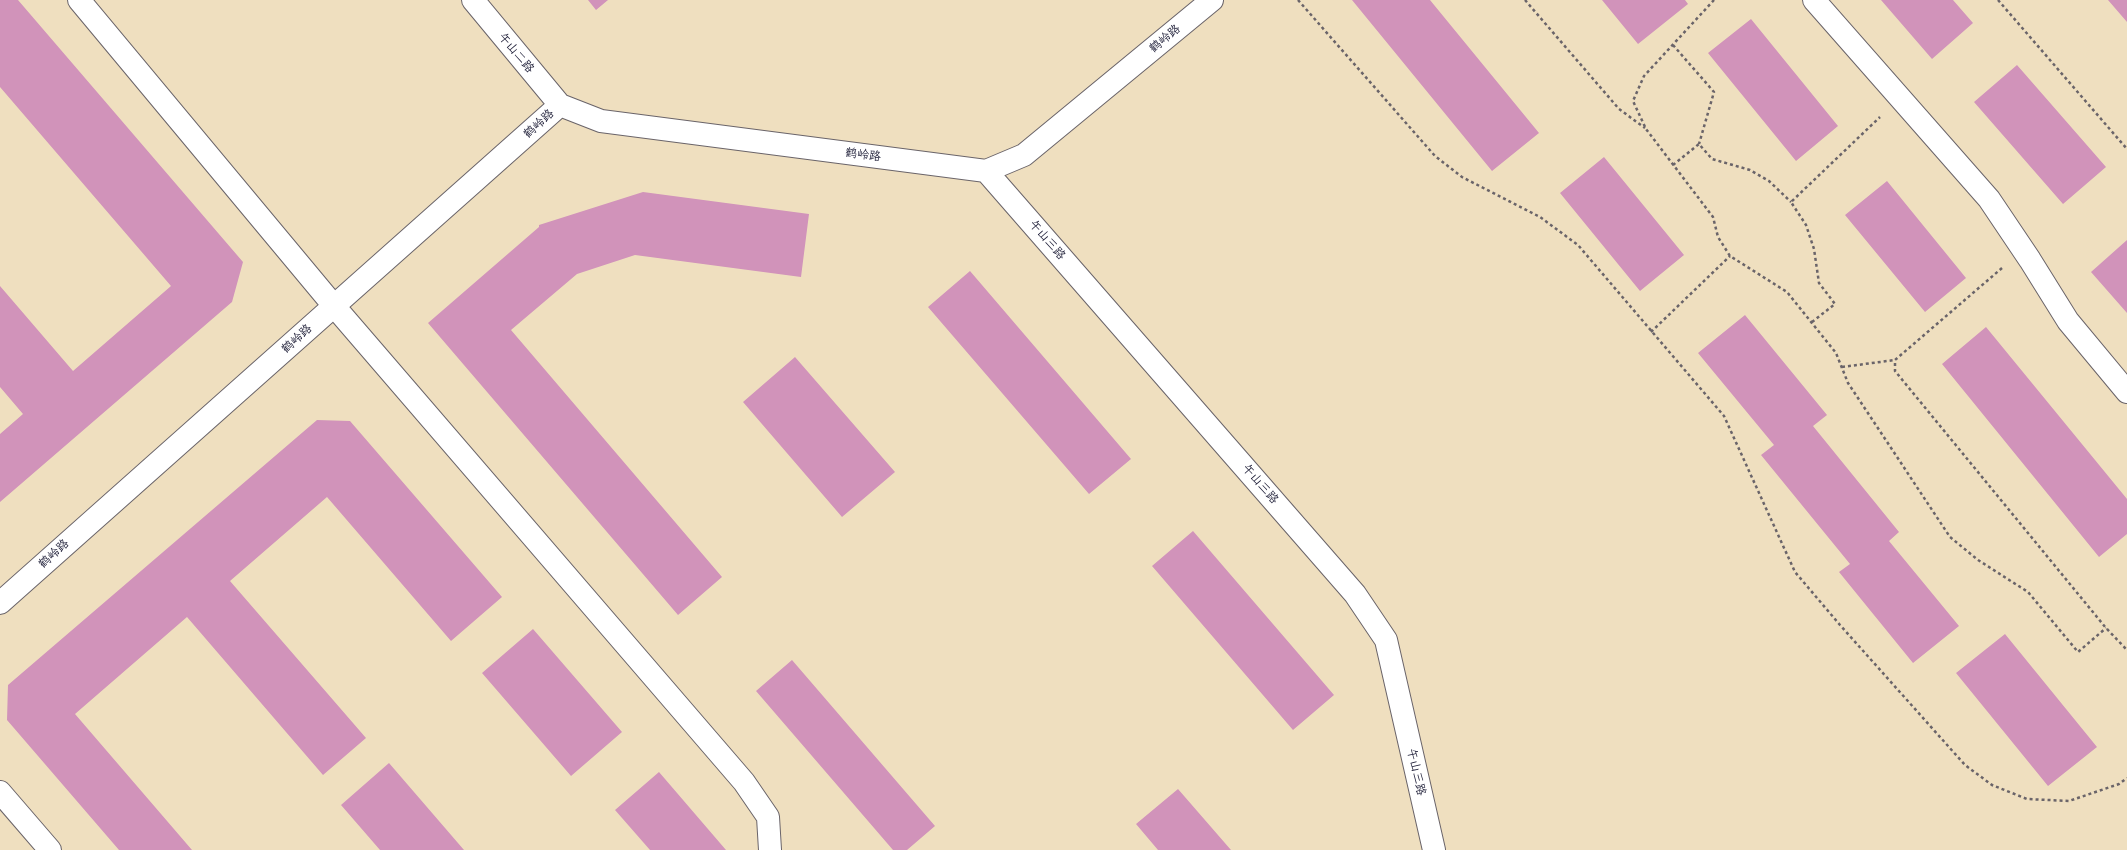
<!DOCTYPE html>
<meta charset="utf-8">
<style>
body{margin:0}
canvas{display:block;background:#efdfbf}
</style>
<canvas width="2127" height="850"></canvas>
<script>
const c = document.querySelector('canvas').getContext('2d');
c.lineJoin = 'round';
function fill(path, color) { c.fillStyle = color; c.fill(path, 'evenodd'); }
function trace(path, color, width, dash) { c.strokeStyle = color; c.lineWidth = width; c.lineCap = dash ? 'butt' : 'round'; c.setLineDash(dash || []); c.stroke(path); }
function write(font, color, halo, rows, align = 'center') {
  c.font = font + ' "Patrick Hand","LXGW WenKai TC",sans-serif'; c.lineWidth = 4; c.setLineDash([]); c.textBaseline = 'middle'; c.strokeStyle = halo; c.fillStyle = color; for (const [text, x, y, turn = 0] of rows) {
    c.save(); c.translate(x, y); c.rotate((+turn || 0) * Math.PI / 180); c.textAlign = isNaN(turn) ? turn : align; if (halo) c.strokeText(text, 0, 0); c.fillText(text, 0, 0); c.restore();
  }
}
fill(new Path2D(`
 M0,0H18L243,262L232,302L0,502V434L23,414L0,387V286L73,371L171,286L0,87Z
 M588,0H608L596,10Z
 M1352,0H1430L1539,133L1492,171Z
 M1602,0H1685L1688,4L1638,44Z
 M1881,0H1953L1973,23L1932,59Z
 M2108,0H2127V22Z
 M1751,19L1838,126L1796,161L1708,53Z
 M2017,65L2106,167L2063,204L1974,102Z
 M1604,157L1684,255L1640,291L1560,193Z
 M1887,181L1966,278L1925,312L1845,215Z
 M643,192L809,214L801,277L635,255L577,274L511,330L722,577L678,615L428,323L539,227V225Z
 M2127,240V313L2091,272Z
 M970,271L1131,459L1089,494L928,307Z
 M1745,315L1827,415L1813,426L1899,532L1889,541L1959,626L1913,663L1839,572L1850,564L1761,455L1774,445L1698,353Z
 M1986,327L2127,499V534L2099,557L1942,364Z
 M795,357L895,472L842,517L743,402Z
 M317,420L350,421L502,597L451,641L327,497L230,581L366,738L323,775L187,617L75,714L192,850H119L7,720L8,685Z
 M1193,531L1334,695L1293,730L1152,566Z
 M533,629L622,732L571,776L482,673Z
 M2005,634L2097,747L2048,786L1956,673Z
 M792,660L935,826L907,850H893L756,691Z
 M389,763L464,850H380L341,805Z
 M659,772L726,850H650L615,810Z
 M1178,789L1231,850H1158L1136,824Z`), '#d193ba');
const minor = new Path2D(`
 M79,0L334,306L744,782L768,817L770,850
 M473,0L560,105
 M1814,0L1989,199L2030,260L2068,321L2127,392
 M986,171L1355,594L1386,640L1434,850
 M0,603L560,105L601,121L986,171L1024,155L1212,0
 M0,792L50,850`);
trace(minor, '#6a6469', 24);
trace(new Path2D(`
 M1298,0L1435,156L1462,177L1540,217L1578,245L1724,416L1795,572L1840,625L1965,765L1992,785L2027,799L2069,801L2119,784L2127,778
 M1525,0L1619,109L1645,128
 M1714,0L1644,76L1633,101L1646,129L1713,217L1718,237L1730,256L1787,292L1836,353L1848,383L1950,537L1978,560L2028,592L2078,652L2106,628
 M1998,0L2127,149
 M1673,45L1714,92L1699,144
 M1673,165L1699,144L1712,159L1750,170L1769,181L1791,202
 M2002,268L1895,360V371L2106,628L2127,650
 M1812,322L1835,304L1819,283L1814,249L1806,225L1791,202L1880,117
 M1651,332L1730,256
 M1842,367L1895,360`), '#6a6469', 2.5, [3, 3]);
trace(minor, '#fff', 22);
write('12px', '#22223b', '#fff', [
 ["鹤岭路",1165,39,-40],
 ["午山二路",516,53,50],
 ["鹤岭路",539,124,-42],
 ["鹤岭路",863,155,7],
 ["午山三路",1047,240,49],
 ["鹤岭路",297,339,-42],
 ["午山三路",1260,484,49],
 ["鹤岭路",54,554,-42],
 ["午山三路",1416,772,77]
]);
</script>
